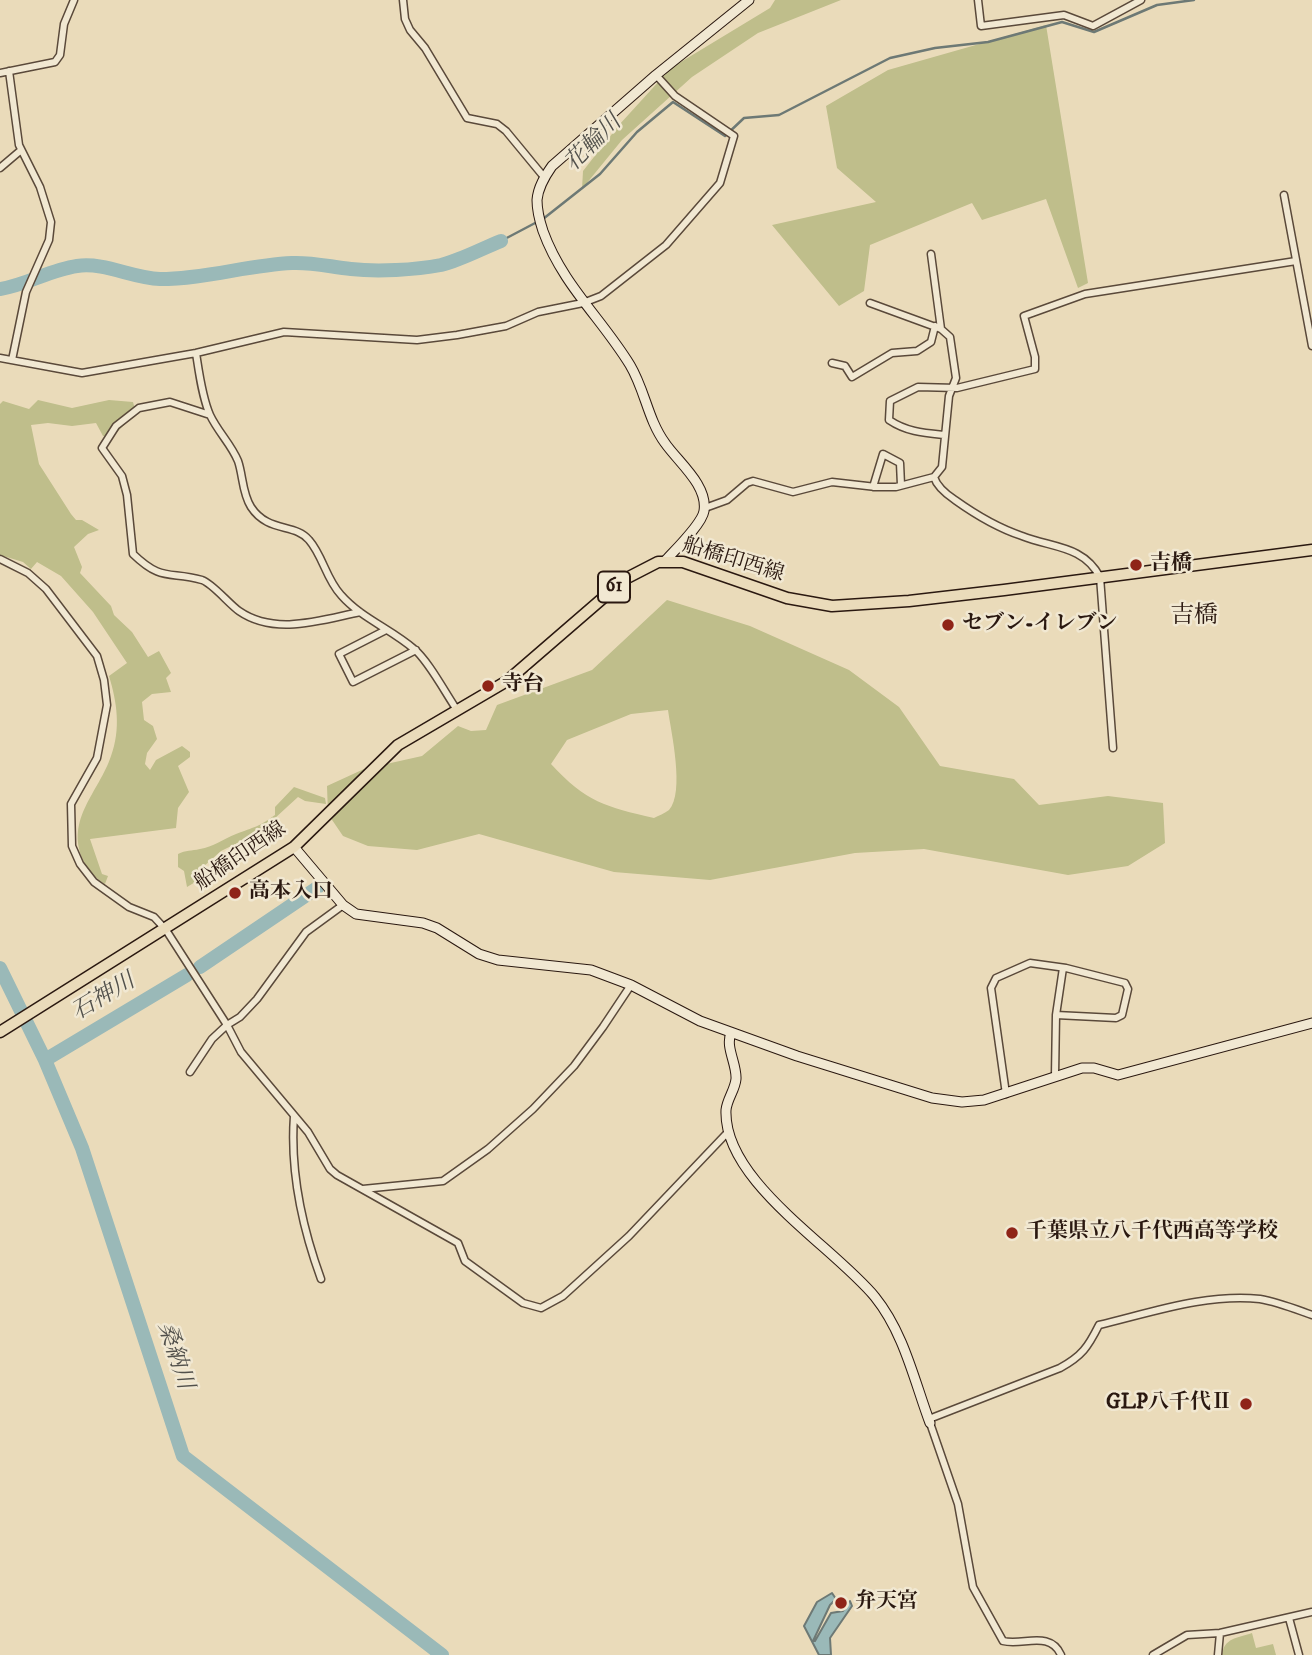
<!DOCTYPE html>
<meta charset="utf-8">
<style>
body{margin:0}
canvas{display:block;background:#eadbba}
</style>
<canvas width="1312" height="1655"></canvas>
<script>
const c = document.querySelector('canvas').getContext('2d');
c.lineJoin = 'round';
function fill(path, color) { c.fillStyle = color; c.fill(path, 'evenodd'); }
function trace(path, color, width, dash) { c.strokeStyle = color; c.lineWidth = width; c.lineCap = dash ? 'butt' : 'round'; c.setLineDash(dash || []); c.stroke(path); }
function write(font, color, halo, rows, align = 'center') {
  c.font = font + ' "IM FELL DW Pica","Noto Serif JP",serif'; c.lineWidth = 5; c.setLineDash([]); c.textBaseline = 'middle'; c.strokeStyle = halo; c.fillStyle = color; for (const [text, x, y, turn = 0] of rows) {
    c.save(); c.translate(x, y); c.rotate((+turn || 0) * Math.PI / 180); c.textAlign = isNaN(turn) ? turn : align; if (halo) c.strokeText(text, 0, 0); c.fillText(text, 0, 0); c.restore();
  }
}
fill(new Path2D(`
 M775,0H841L758,33L692,77L622,140L582,189L583,171L619,125L671,68L770,8Z
 M1046,25L1088,283L1078,288L1046,199L982,220L972,203L870,245L864,291L839,306L772,225L876,202L837,168L826,106L888,70Z
 M38,400L72,408L109,400L133,402L136,413L113,436H103L96,423L72,426L48,423L31,425L39,464L71,514L76,520H82L99,530L88,534L74,547L82,567L80,573L111,606L114,615L132,632L148,657L159,651L171,673L166,678L171,692L152,694L142,702L144,720L153,726L157,739L147,753L145,764L150,770L156,760L182,746L190,752V757L178,766L189,792L178,808L176,828L90,839L102,874L108,876L105,884C96,879 87,870 83,860C65,819 99,792 111,756C121,729 117,702 109,676L127,663L93,612L61,576L37,562L31,569L23,562L0,555V404L3,401L29,409Z
 M667,600L750,626L849,670L899,707L940,766L1014,779L1039,805L1108,796L1163,803L1165,843L1128,866L1068,875L924,849L855,853L710,880L614,872L479,834L417,850L368,846L343,836L328,814L327,786L364,769L422,756L458,726L471,731L486,730L497,705L592,670ZM668,710C671,732 685,792 669,810C665,813 658,816 654,818C606,807 586,802 551,764L567,740L631,714Z
 M294,787L325,798L326,804L305,801L298,797L274,819L275,826L261,836L256,834L221,851L203,867L202,878L187,887L184,871L178,867V854C186,850 191,851 200,849C213,847 223,839 236,834C254,827 259,827 275,815V807Z
 M1252,1633L1256,1648L1273,1644L1276,1655H1222C1224,1638 1237,1638 1252,1633Z`), '#bfbe8b');
const water = new Path2D(`
 M832,1593L836,1599L830,1605L813,1641H815L831,1613L843,1611L850,1601L852,1606L830,1638L831,1655H819L804,1626L817,1602Z`);
fill(water, '#9ab9b8');
trace(water, '#6d7975', 2);
trace(new Path2D(`
 M543,219L600,174L637,132L673,102L725,136L744,118L779,115L890,58L935,48L988,42L1062,22L1094,32L1157,5L1194,0
 M501,241L537,222`), '#6d7975', 2.5);
trace(new Path2D(`
 M0,289C26,285 50,270 77,266C105,262 132,278 160,279C205,279 248,265 292,263C312,262 331,267 351,269C377,272 415,270 441,265C461,260 481,249 501,241
 M200,967L317,888
 M0,968L45,1060L82,1148L183,1456L442,1655
 M45,1060L187,975`), '#9ab9b8', 14);
const street = new Path2D(`
 M403,0L405,19L410,30L425,48L467,118L497,124L506,131L544,177
 M978,0L981,26L1064,15L1093,26L1141,0
 M9,71L19,145L40,187L51,222L49,240L26,292L12,360
 M0,73L55,62L60,55L64,24L74,0
 M0,168L20,151
 M1284,195L1312,346
 M931,254L941,329
 M196,353C199,372 202,397 210,415C218,432 231,444 238,461C243,475 242,493 251,507C268,533 295,523 309,540C323,556 326,579 341,595C361,618 391,629 414,649C428,660 446,694 457,710
 M0,358L82,373L196,353L284,332L417,340L457,335L506,326L538,312L583,303L601,296L666,245L720,183L734,136L675,96L656,75
 M832,363L845,366L852,377L892,353L917,351L931,342L935,326
 M210,415L170,402L139,408L116,426L102,448L122,476L127,495L133,554C162,582 169,571 202,580C212,583 229,604 239,611C275,636 321,620 360,612
 M945,435C924,433 907,432 889,420L890,401L918,387L957,388L1035,369V357L1024,316L1085,294L1296,261
 M934,477C937,487 946,494 955,500C976,515 998,528 1022,536C1052,548 1083,545 1100,577L1113,748
 M873,487L883,454L900,463L901,485
 M705,508L727,500L747,483L753,481L793,492L832,482L876,487H896L934,477L942,467L949,396L956,378L950,337L941,329L870,303
 M0,559L28,573L46,589L97,656L104,680L107,705L97,758L71,804L72,846L80,864L94,882L129,907L154,917L166,930L227,1025L241,1052L308,1132L330,1169L337,1175L458,1243L465,1261L523,1303L541,1308L563,1296L629,1236L728,1132
 M386,630L339,654L353,682L416,650
 M190,1072L212,1039L227,1025L240,1017L257,999L306,932L343,905
 M1055,1076L1056,1015
 M1006,1094L991,988L996,978L1030,963L1066,968L1125,983L1128,989L1122,1015L1116,1018L1056,1015L1063,968
 M294,1116C290,1171 302,1227 321,1279
 M363,1189L443,1181L488,1149L533,1109L574,1066L603,1027L631,985
 M929,1419L1060,1368C1082,1356 1088,1347 1099,1325C1150,1313 1207,1293 1260,1299C1278,1302 1295,1309 1312,1315
 M930,1423L958,1504L973,1587L1003,1641C1023,1646 1050,1630 1061,1655
 M1289,1618L1299,1655
 M1153,1655L1187,1635L1220,1633L1312,1612
 M1218,1655L1220,1633`);
const secondary = new Path2D(`
 M665,561C675,550 702,524 704,511C708,485 678,462 665,443C648,420 645,390 630,365C602,319 562,284 543,231C540,222 537,210 537,200C538,187 545,176 552,166L656,75L749,0
 M294,847L343,905L356,914L423,923L437,928L479,954L498,960L591,970L631,985L700,1021L797,1056L932,1098L962,1102L984,1100L1082,1068H1094L1118,1075L1312,1023
 M731,1033C725,1047 737,1064 736,1079C735,1090 727,1099 726,1110C723,1181 833,1246 875,1297C904,1333 914,1380 930,1423`);
const primary = new Path2D(`
 M0,1032L294,847L398,745L507,681L625,579L658,562H683L787,598L832,606L909,601L1004,590L1312,550`);
trace(street, '#5a493a', 9);
trace(secondary, '#2a1810', 11);
trace(primary, '#2a1810', 13);
trace(street, '#f1e8d2', 6);
trace(secondary, '#f1e8d2', 9);
trace(primary, '#eadbba', 10);
for (const [x, y, r, color] of [
 [1136,565,7,"#8f2418"],
 [948,625,7,"#8f2418"],
 [488,686,7,"#8f2418"],
 [235,893,7,"#8f2418"],
 [1012,1233,7,"#8f2418"],
 [1246,1404,7,"#8f2418"],
 [841,1603,7,"#8f2418"]
]) { const dot = new Path2D(); dot.arc(x, y, r, 0, 2 * Math.PI); c.fillStyle = color; c.fill(dot); trace(dot, '#f1e8d2', 2.5); }
for (const [x, y, w] of [
 [614,587,32]
]) { const box = new Path2D(); box.roundRect(x - w / 2, y - 15.5, w, 31, 5); c.fillStyle = '#f1e8d2'; c.fill(box); trace(box, '#2a1810', 2); }
write('bold 19px', '#2a1810', null, [
 ["61",614,587]
]);
write('21px', '#2a1810', '#f1e8d2', [
 ["船橋印西線",733,561,17],
 ["船橋印西線",241,857,-34]
]);
write('bold 21px', '#2a1810', '#f1e8d2', [
 ["吉橋",1150,565],
 ["セブン-イレブン",962,625],
 ["寺台",502,686],
 ["高本入口",249,893],
 ["千葉県立八千代西高等学校",1026,1233],
 ["GLP八千代Ⅱ",1232,1404,"right"],
 ["弁天宮",855,1603]
], 'left');
write('italic 23px', '#51504b', '#f1e8d2', [
 ["花輪川",594,144,-45],
 ["石神川",104,998,-31],
 ["桑納川",174,1356,72]
]);
write('24px', '#2a1810', '#f1e8d2', [
 ["吉橋",1194,617]
]);
</script>
